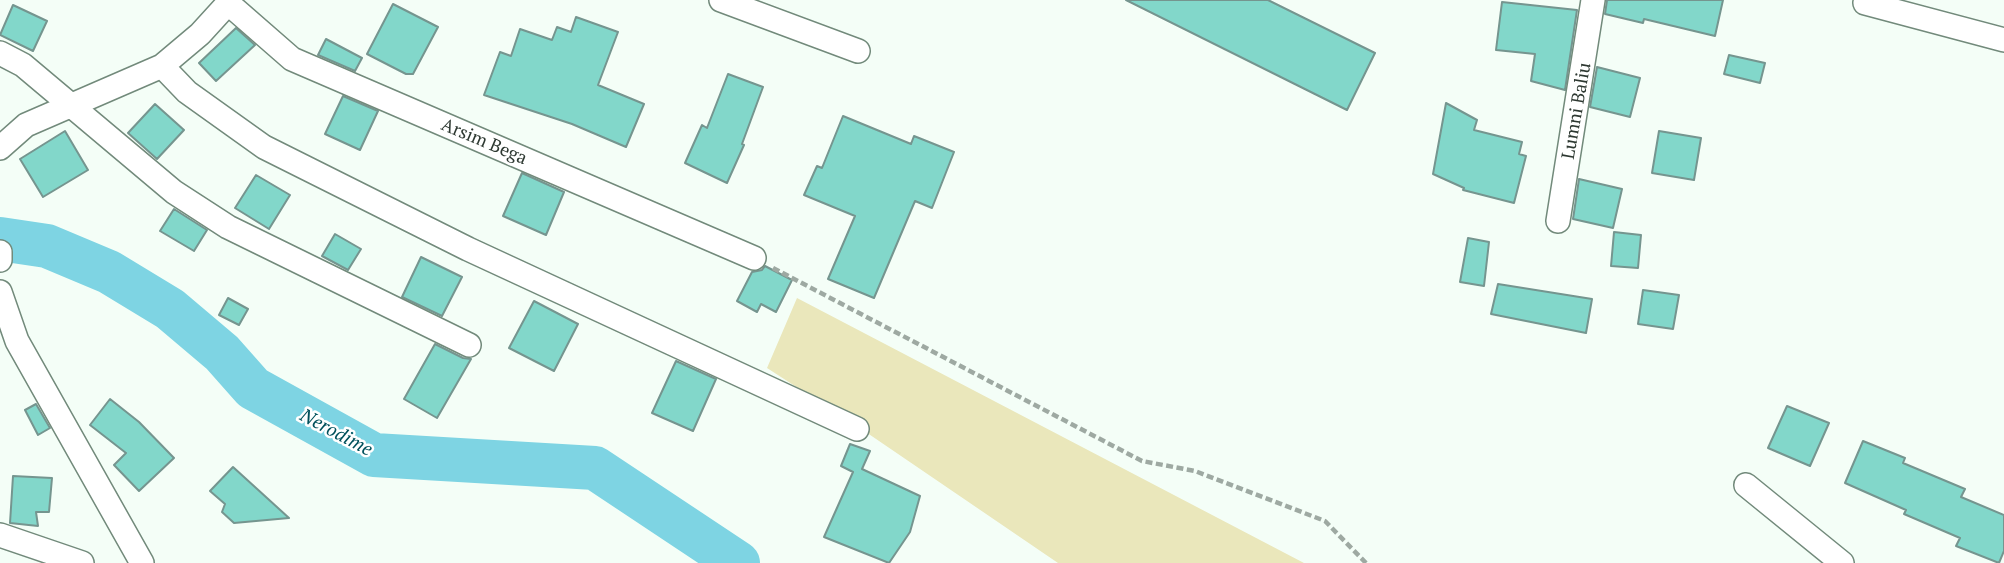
<!DOCTYPE html>
<style>
body{margin:0}
canvas{display:block;background:#f4fef7}
</style>
<canvas width="2004" height="563"></canvas>
<script>
const c = document.querySelector('canvas').getContext('2d');
c.lineJoin = 'round';
function fill(path, color) { c.fillStyle = color; c.fill(path, 'evenodd'); }
function trace(path, color, width, dash) { c.strokeStyle = color; c.lineWidth = width; c.lineCap = dash ? 'butt' : 'round'; c.setLineDash(dash || []); c.stroke(path); }
function write(font, color, halo, rows, align = 'center') {
  c.font = font + ' "PT Serif",serif'; c.lineWidth = 5; c.setLineDash([]); c.textBaseline = 'middle'; c.strokeStyle = halo; c.fillStyle = color; for (const [text, x, y, turn = 0] of rows) {
    c.save(); c.translate(x, y); c.rotate((+turn || 0) * Math.PI / 180); c.textAlign = isNaN(turn) ? turn : align; if (halo) c.strokeText(text, 0, 0); c.fillText(text, 0, 0); c.restore();
  }
}
fill(new Path2D(`
 M797,298L1304,563H1058L857,426L767,368Z`), '#eae7bb');
trace(new Path2D(`
 M0,239L47,246L109,272L170,309L222,353L253,388L374,455L595,468L738,563`), '#7ed4e3', 44);
const building = new Path2D(`
 M1126,0H1268L1375,53L1347,110Z
 M1607,0H1723L1715,36L1644,19L1643,23L1605,14Z
 M1502,2L1577,10L1565,90L1531,81L1535,54L1496,50Z
 M393,4L438,27L413,74H406L367,54Z
 M13,5L47,21L33,51L0,35Z
 M576,17L618,32L598,85L644,104L626,147L572,124L484,95L500,52L511,56L520,29L552,40L557,27L571,32Z
 M236,28L255,45L216,81L199,63Z
 M326,39L362,58L355,71L318,55Z
 M1729,55L1765,63L1760,83L1724,74Z
 M1597,67L1640,78L1630,117L1590,107Z
 M728,74L763,87L742,144L744,145L727,183L685,163L702,125L707,128Z
 M343,96L378,111L360,150L325,134Z
 M1446,103L1477,120L1474,130L1522,142L1519,154L1526,156L1514,203L1463,190L1464,188L1433,174Z
 M155,104L184,130L157,159L128,133Z
 M843,116L911,144L914,136L954,152L932,208L915,201L874,298L828,279L855,216L804,195L817,166L822,168Z
 M65,131L88,170L43,197L20,159Z
 M1659,131L1701,138L1694,180L1652,173Z
 M522,173L564,192L546,235L503,216Z
 M256,175L290,195L269,229L235,208Z
 M1579,179L1622,189L1613,228L1573,219Z
 M174,209L207,230L194,251L160,231Z
 M1614,232L1641,235L1638,268L1611,266Z
 M335,234L361,249L348,270L322,256Z
 M1468,238L1489,242L1484,286L1460,282Z
 M421,257L462,277L442,316L402,297Z
 M765,266L792,280L776,312L761,304L757,312L737,301L752,272L762,270Z
 M1498,284L1592,299L1586,333L1491,314Z
 M1643,290L1679,295L1673,329L1638,324Z
 M228,298L248,309L239,325L219,315Z
 M534,301L578,324L554,371L509,348Z
 M435,344L463,358L471,359L437,418L404,399Z
 M676,361L716,379L693,431L652,413Z
 M110,399L139,422L174,458L139,491L114,465L126,453L90,425Z
 M36,404L50,428L38,435L25,410Z
 M1787,406L1829,423L1810,466L1768,448Z
 M1863,441L1905,458L1903,463L1965,489L1961,497L2004,515V551L1999,563L1956,546L1960,538L1904,514L1906,510L1845,483Z
 M850,444L870,451L862,469L920,496L910,532L889,563L824,537L853,472L841,466Z
 M233,467L289,518L234,523L222,512L225,504L210,491Z
 M13,476L52,478L49,512H36L38,526L10,523Z`);
fill(building, '#82d7ca');
trace(building, '#75958f', 2);
const street = new Path2D(`
 M721,0L858,51
 M1865,3L2004,40
 M229,4L292,59L754,258
 M0,53L23,65L174,192L228,227L469,345
 M162,66L187,92L264,147L468,249L857,429
 M0,148L26,125L162,66L200,34L231,0
 M1558,221L1593,0
 M0,252V260
 M0,292L17,341L142,563
 M1746,485L1842,563
 M0,535L82,563`);
trace(street, '#728a7b', 26);
trace(new Path2D(`
 M773,268L1142,461L1195,471L1325,521L1366,563`), '#9ea9a2', 4.5, [7, 3.5]);
trace(street, '#fff', 23);
write('18px', '#2d3831', '#fff', [
 ["Lumni Baliu",1577,111,-80],
 ["Arsim Bega",484,142,23]
]);
write('italic 19px', '#00505b', '#fff', [
 ["Nerodime",336,433,28]
]);
</script>
